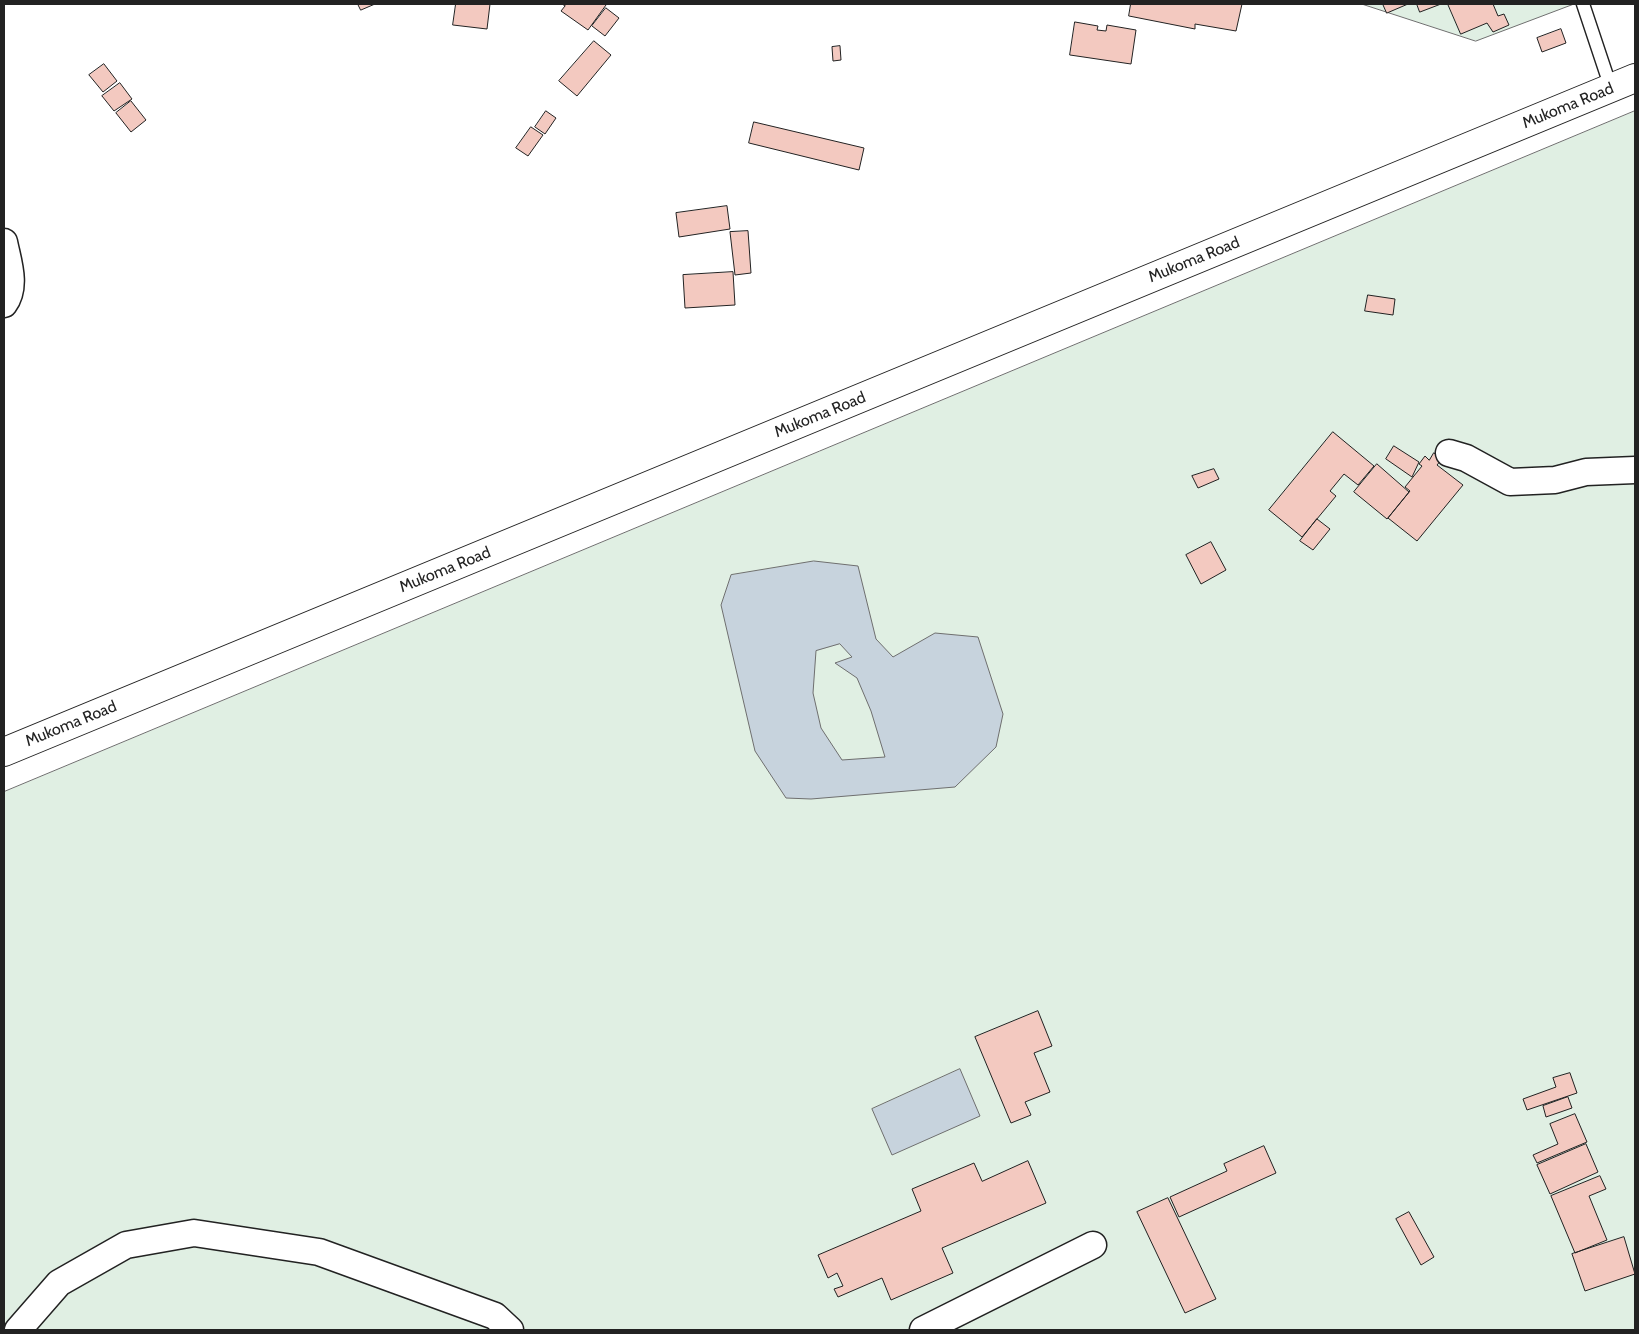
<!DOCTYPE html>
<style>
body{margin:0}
#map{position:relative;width:1639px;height:1334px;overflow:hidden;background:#fff;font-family:Cabin,sans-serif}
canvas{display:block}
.frame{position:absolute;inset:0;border:5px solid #222;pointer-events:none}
</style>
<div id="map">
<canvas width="1639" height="1334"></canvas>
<div class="frame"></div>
</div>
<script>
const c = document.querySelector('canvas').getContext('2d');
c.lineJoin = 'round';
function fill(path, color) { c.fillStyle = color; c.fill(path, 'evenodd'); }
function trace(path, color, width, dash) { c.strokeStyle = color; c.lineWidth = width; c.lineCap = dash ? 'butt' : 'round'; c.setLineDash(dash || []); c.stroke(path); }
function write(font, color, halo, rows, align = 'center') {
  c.font = font + ' Cabin,sans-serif'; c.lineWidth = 4; c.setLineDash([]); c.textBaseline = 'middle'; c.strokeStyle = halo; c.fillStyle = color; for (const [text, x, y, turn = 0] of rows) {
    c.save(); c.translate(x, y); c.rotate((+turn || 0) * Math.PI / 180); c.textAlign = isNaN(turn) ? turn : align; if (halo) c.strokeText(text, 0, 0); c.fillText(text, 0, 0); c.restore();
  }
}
const green = new Path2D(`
 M1362,4H1574L1476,41Z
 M1635,111V1330H4V792Z`);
fill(green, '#e0efe3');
trace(green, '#6f6f6f', 1);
const water = new Path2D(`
 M814,561L858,566L876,639L893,657L935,633L978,637L1003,714L996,747L955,787L811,799L786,798L755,751L721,605L731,575ZM840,644L852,657L835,663L857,678L871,711L885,757L842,760L821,728L813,693L816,651Z
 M960,1069L980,1116L892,1155L872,1109Z`);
fill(water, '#c7d3dd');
trace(water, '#6f6f6f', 1);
const building = new Path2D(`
 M358,4H375L361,10Z
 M456,4H490L487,29L453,25Z
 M562,4H605L606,5L588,30L561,11L565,6Z
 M1131,4H1242L1236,31L1195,24V29L1129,16Z
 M1383,4H1408L1387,13Z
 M1417,4H1441L1420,12Z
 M1448,4H1493L1498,16L1504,14L1509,25L1493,32L1487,23L1461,34Z
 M606,8L619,18L605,36L592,26Z
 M1075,22L1098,26L1097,30L1106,31L1107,25L1136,30L1131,64L1070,55Z
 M1561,29L1566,43L1542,52L1537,38Z
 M594,41L611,55L577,96L559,81Z
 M840,46L841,60L833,61L832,47Z
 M104,64L117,81L103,92L89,75Z
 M120,83L132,99L114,111L102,96Z
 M131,101L146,120L131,132L116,113Z
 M546,111L556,118L545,134L535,127Z
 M754,122L864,148L859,170L749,143Z
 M531,127L543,135L528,156L516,148Z
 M727,206L730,229L679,237L676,213Z
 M748,231L751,273L735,275L730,232Z
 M733,272L735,305L685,308L683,275Z
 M1368,295L1395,299L1393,315L1365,311Z
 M1333,432L1374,466L1358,485L1344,474L1330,491L1336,496L1302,537L1269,510Z
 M1394,446L1419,462L1412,477L1386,459Z
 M1434,453L1442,459L1437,465L1463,485L1417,541L1388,518L1410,491L1405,487L1422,466L1419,464L1425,456L1429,460Z
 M1377,464L1409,492L1387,519L1354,492Z
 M1214,469L1219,479L1198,488L1192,476Z
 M1317,519L1330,529L1313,550L1300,541Z
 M1211,542L1226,570L1201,584L1186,555Z
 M1038,1011L1052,1046L1034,1053L1050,1092L1025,1102L1031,1115L1011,1123L975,1037Z
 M1570,1073L1577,1093L1527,1110L1523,1099L1556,1087L1553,1078Z
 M1568,1097L1572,1108L1546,1117L1543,1106Z
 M1575,1114L1587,1142L1537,1163L1533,1155L1558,1144L1550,1124Z
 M1586,1144L1598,1172L1550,1194L1537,1165Z
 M1264,1146L1276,1173L1179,1217L1170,1197L1227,1171L1224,1164Z
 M1028,1161L1046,1203L942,1248L953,1273L891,1300L882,1278L838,1297L834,1289L843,1286L837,1273L828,1278L818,1255L921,1211L912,1189L974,1163L982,1181Z
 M1600,1176L1606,1189L1589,1196L1607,1240L1575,1253L1551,1196Z
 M1168,1198L1216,1299L1185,1313L1137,1212Z
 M1409,1212L1434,1257L1421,1265L1396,1219Z
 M1624,1237L1635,1274L1585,1291L1572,1254Z`);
fill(building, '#f3c9c0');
trace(building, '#222', 1);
const lane = new Path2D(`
 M1583,4L1611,88`);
const street = new Path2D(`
 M4,242C8,262 17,286 4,304
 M1449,453L1466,458L1510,482L1555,480L1586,472L1635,470
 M18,1330L59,1283L126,1245L194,1233L319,1252L495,1316L510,1330
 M923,1330L1093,1245`);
const secondary = new Path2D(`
 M4,752L1635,78`);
trace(lane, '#222', 15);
trace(street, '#222', 29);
trace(secondary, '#222', 30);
trace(lane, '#fff', 12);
trace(street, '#fff', 26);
trace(secondary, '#fff', 28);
write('16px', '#222', '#fff', [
 ["Mukoma Road",1568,106,-22],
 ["Mukoma Road",1194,260,-22],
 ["Mukoma Road",820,415,-22],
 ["Mukoma Road",445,570,-22],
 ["Mukoma Road",71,724,-22]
]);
</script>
